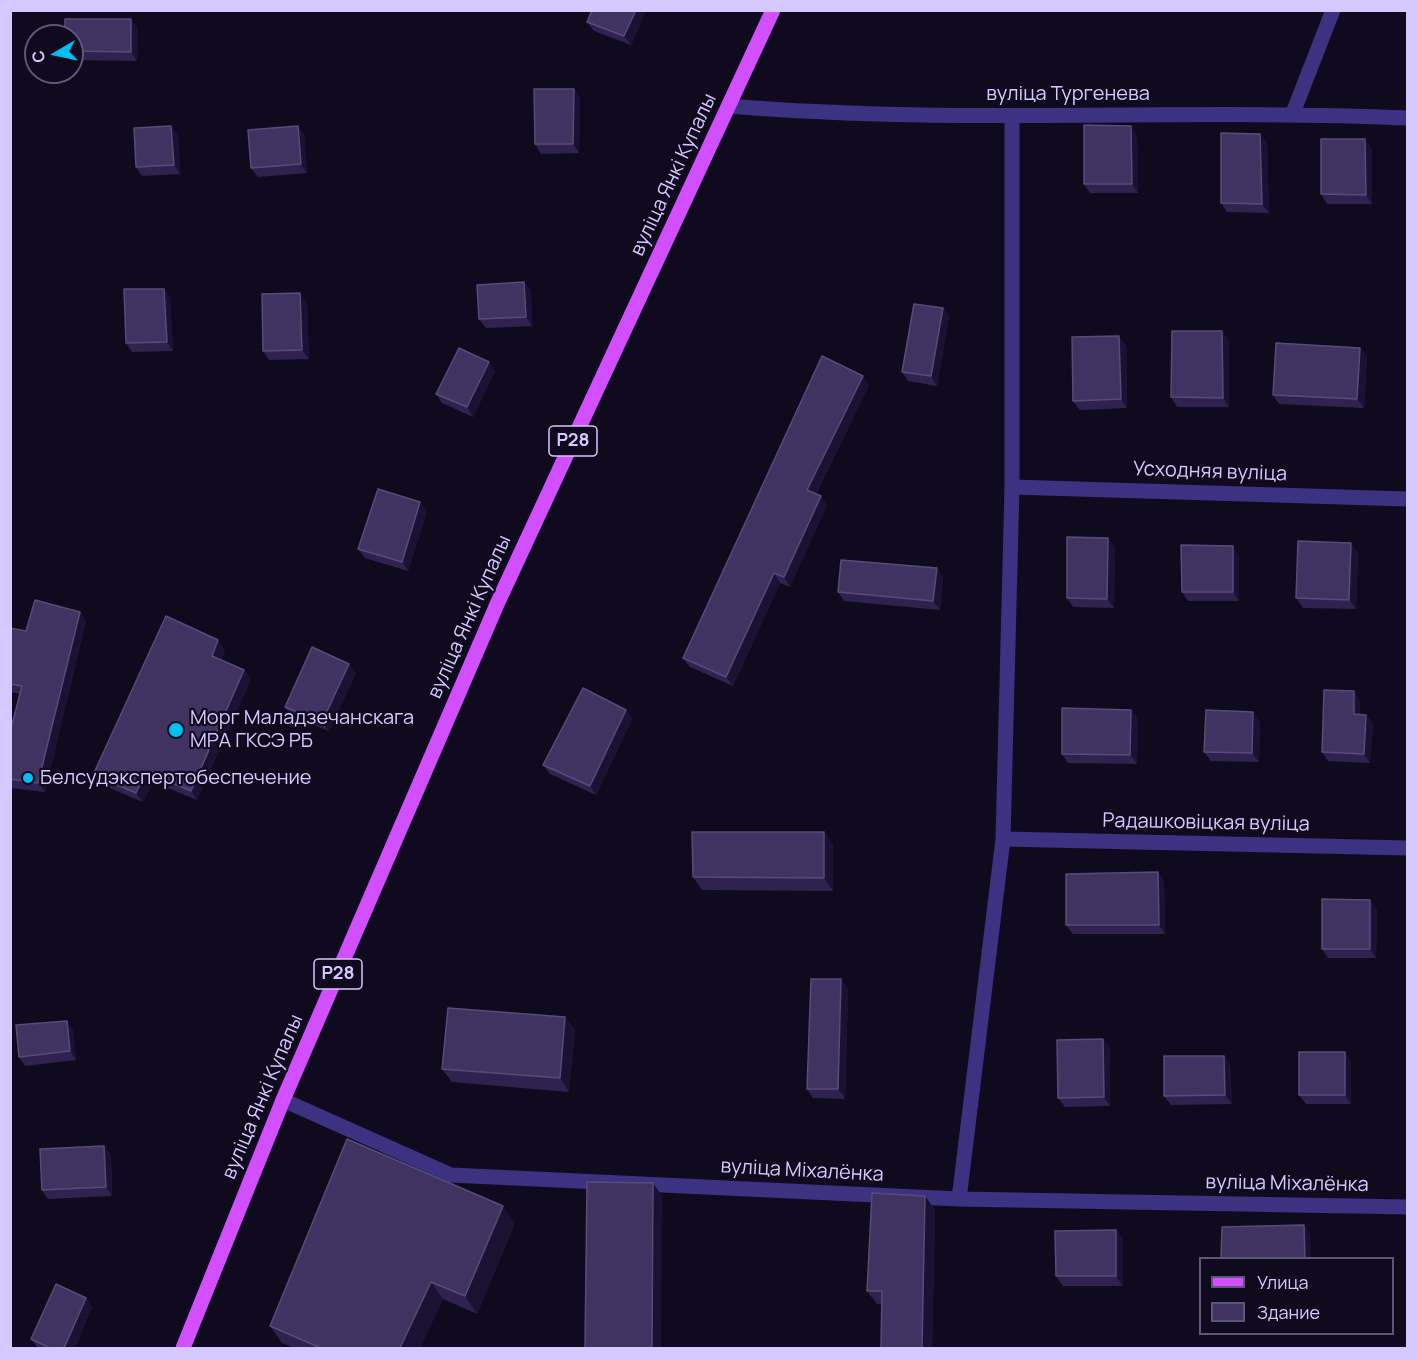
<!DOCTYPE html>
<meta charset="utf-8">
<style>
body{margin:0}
#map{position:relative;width:1418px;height:1359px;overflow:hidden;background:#100a1f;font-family:Manrope,sans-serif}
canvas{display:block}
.frame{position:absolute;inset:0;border:12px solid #d4c8ff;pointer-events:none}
.legend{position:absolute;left:1199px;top:1257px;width:195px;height:78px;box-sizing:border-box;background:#100a1f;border:2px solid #5e5679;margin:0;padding:8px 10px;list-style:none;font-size:18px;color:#d4c8ff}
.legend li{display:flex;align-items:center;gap:12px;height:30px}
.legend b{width:30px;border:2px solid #5e5679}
.north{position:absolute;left:24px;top:24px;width:60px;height:60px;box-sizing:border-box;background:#100a1f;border:2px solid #5e5679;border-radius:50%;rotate:261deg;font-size:16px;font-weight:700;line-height:24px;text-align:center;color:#d4c8ff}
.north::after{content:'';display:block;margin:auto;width:21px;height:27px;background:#00c0f3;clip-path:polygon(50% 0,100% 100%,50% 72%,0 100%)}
</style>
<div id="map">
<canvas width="1418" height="1359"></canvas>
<div class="frame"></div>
<ul class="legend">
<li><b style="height:8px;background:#d14fff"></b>Улица</li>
<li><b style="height:16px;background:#413361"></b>Здание</li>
</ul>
<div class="north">С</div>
</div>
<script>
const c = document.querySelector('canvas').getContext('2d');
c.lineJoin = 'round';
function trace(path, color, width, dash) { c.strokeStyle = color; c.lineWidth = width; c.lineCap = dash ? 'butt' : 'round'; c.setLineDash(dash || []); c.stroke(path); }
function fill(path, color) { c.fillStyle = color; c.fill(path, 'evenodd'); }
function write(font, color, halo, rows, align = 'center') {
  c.font = font + ' Manrope,sans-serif'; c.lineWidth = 4.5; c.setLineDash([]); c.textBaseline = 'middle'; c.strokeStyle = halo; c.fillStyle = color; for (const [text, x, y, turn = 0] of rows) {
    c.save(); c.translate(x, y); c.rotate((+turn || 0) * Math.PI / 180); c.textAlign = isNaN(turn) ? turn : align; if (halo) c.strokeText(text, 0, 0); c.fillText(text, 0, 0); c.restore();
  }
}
trace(new Path2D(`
 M729,106C955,125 1182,108 1408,118
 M1293,113L1333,10
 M1012,487L1408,499
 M1003,839L1408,848
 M283,1100L451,1175L959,1199L1408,1207
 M959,1199L1003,839L1012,487V116`), '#3d3182', 15);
trace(new Path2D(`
 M183,1348L283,1100L498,602L773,10`), '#d14fff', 15);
fill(new Path2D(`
 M646,10L631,45L594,31L587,22Z
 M138,28L137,61L72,60V36Z
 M574,89L580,98L579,153L541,154L535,144Z
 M171,126L178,135L180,174L142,176L136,167Z
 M298,126L304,135L307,173L258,177L251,168Z
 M1260,134L1267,143L1269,213L1227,212L1221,203Z
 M1137,135L1138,193H1090L1084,184Z
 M1372,149V204H1327L1321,194Z
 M524,282L531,291L532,326L486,328L479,319Z
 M164,289L170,298L173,351L132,352L126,343Z
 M307,303L309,359L269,360L263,351Z
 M943,308L949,317L937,386L908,381L902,372Z
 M1229,340V407H1177L1171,397Z
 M1126,345L1127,408L1080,410L1073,401Z
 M1360,348L1367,357L1364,408L1279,404L1273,395Z
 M495,371L473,417L442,403L436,394Z
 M869,385L816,494L821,496L827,505L790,587L780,583L733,686L690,667L683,658Z
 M427,511L408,571L365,558L358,549Z
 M1115,547L1114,608L1073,607L1067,598Z
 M1358,552L1356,609L1303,608L1296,598Z
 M1239,556V601H1188L1182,592Z
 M943,577L940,610L844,601L838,592Z
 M80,612L86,621L45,792L10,788V732L20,694L10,692V628L26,631Z
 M225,650L221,660L251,679L197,800L153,782L143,802L100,784L93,775Z
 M356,673L329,731L291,716L285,707Z
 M1360,701V714L1366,715L1373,724L1370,763L1328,761L1322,752Z
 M626,710L632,719L596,795L550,774L543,765Z
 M1131,710L1138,719L1137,764L1068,763L1062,754Z
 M1260,721L1259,762L1211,761L1204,752Z
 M824,832L833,845V891L702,890L693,877Z
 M1158,872L1164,881L1165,934H1073L1066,925Z
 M1377,909L1376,958H1328L1322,949Z
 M848,989L845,1099L813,1098L807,1089Z
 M565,1017L575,1030L569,1092L452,1082L442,1069Z
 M67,1021L73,1030L76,1060L25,1066L19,1057Z
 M1103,1039L1110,1048V1106L1065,1107L1058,1098Z
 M1224,1056L1230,1065L1232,1104L1171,1105L1164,1096Z
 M1351,1061V1104H1306L1299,1095Z
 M104,1146L111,1155L112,1196L48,1199L42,1190Z
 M925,1196L935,1210L932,1348H881L882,1304H877L867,1291Z
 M515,1223L477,1314L443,1299L420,1348H294L282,1343L270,1326Z
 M1116,1230L1123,1239V1286H1063L1056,1276Z
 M86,1298L92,1307L75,1348H38L31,1339Z`), '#2f224e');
fill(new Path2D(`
 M636,10H646L631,45L624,36Z
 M131,19L138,28L137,61L131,52Z
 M574,89L580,98L579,153L573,144Z
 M171,126L178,135L180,174L174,165Z
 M298,126L304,135L307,173L301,164Z
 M1131,126L1137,135L1138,193L1132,184Z
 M1260,134L1267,143L1269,213L1262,204Z
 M1365,139L1372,149V204L1366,195Z
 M524,282L531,291L532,326L526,317Z
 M164,289L170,298L173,351L167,342Z
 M300,293L307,303L309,359L302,350Z
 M943,308L949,317L937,386L931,376Z
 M1222,331L1229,340V407L1223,398Z
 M1119,336L1126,345L1127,408L1121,399Z
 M1360,348L1367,357L1364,408L1357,399Z
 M489,362L495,371L473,417L467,407Z
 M863,376L869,385L813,499L807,490Z
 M821,496L827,505L790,587L784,577Z
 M420,502L427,511L408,571L402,562Z
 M1108,538L1115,547L1114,608L1107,599Z
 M1351,543L1358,552L1356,609L1349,600Z
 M1233,546L1239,556V601L1233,592Z
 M937,568L943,577L940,610L933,601Z
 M774,573L780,583L733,686L726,677Z
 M80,612L86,621L45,792L38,783Z
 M218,640L225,650L219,665L212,656Z
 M349,664L356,673L329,731L322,722Z
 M244,670L251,679L197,800L191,791Z
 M1354,691L1360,701V723L1354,714Z
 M626,710L632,719L596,795L590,786Z
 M1131,710L1138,719L1137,764L1130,755Z
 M1253,712L1260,721L1259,762L1252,753Z
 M1366,715L1373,724L1370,763L1364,754Z
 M146,772L153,782L143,802L136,793Z
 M824,832L833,845V891L824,878Z
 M1158,872L1164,881L1165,934L1159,925Z
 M1370,900L1377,909L1376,958L1370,949Z
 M841,979L848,989L845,1099L838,1089Z
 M565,1017L575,1030L569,1092L560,1078Z
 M67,1021L73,1030L76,1060L70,1051Z
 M1103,1039L1110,1048V1106L1104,1097Z
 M1345,1052L1351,1061V1104L1345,1095Z
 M1224,1056L1230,1065L1232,1104L1225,1095Z
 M104,1146L111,1155L112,1196L106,1187Z
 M653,1183L662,1196L661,1348H652Z
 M925,1196L935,1210L932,1348H922Z
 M503,1206L515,1223L477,1314L465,1296Z
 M1304,1225L1310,1234L1311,1258H1305Z
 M1116,1230L1123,1239V1286L1116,1276Z
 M431,1282L443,1299L420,1348H400Z
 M86,1298L92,1307L75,1348H64Z`), '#1b1133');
const building = new Path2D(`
 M592,10H636L624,36L587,22Z
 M65,19H131V52L72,51V36H65Z
 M534,89H574L573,144H535Z
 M1084,125L1131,126L1132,184H1084Z
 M171,126L174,165L136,167L134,128Z
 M298,126L301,164L251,168L248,130Z
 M1221,133L1260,134L1262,204L1221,203Z
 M1321,139H1365L1366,195L1321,194Z
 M524,282L526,317L479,319L477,285Z
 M124,289H164L167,342L126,343Z
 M300,293L302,350L263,351L262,294Z
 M914,304L943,308L931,376L902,372Z
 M1172,331H1222L1223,398L1171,397Z
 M1119,336L1121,399L1073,401L1072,337Z
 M1276,343L1360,348L1357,399L1273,395Z
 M459,348L489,362L467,407L436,394Z
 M822,356L863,376L807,490L821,496L784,577L774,573L726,677L683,658Z
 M378,489L420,502L402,562L358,549Z
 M1067,537L1108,538L1107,599L1067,598Z
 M1298,541L1351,543L1349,600L1296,598Z
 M1181,545L1233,546V592H1182Z
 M841,560L937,568L933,601L838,592Z
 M35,600L80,612L38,783L10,779V732L22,686L10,684V628L26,631Z
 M166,616L218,640L212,656L244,670L191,791L146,772L136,793L93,775Z
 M312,647L349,664L322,722L285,707Z
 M583,688L626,710L590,786L543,765Z
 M1324,690L1354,691V714L1366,715L1364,754L1322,752Z
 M1062,708L1131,710L1130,755L1062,754Z
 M1206,710L1253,712L1252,753L1204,752Z
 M692,832H824V878L693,877Z
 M1158,872L1159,925H1066V874Z
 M1322,899L1370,900V949H1322Z
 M811,979H841L838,1089H807Z
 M448,1008L565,1017L560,1078L442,1069Z
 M67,1021L70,1051L19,1057L16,1025Z
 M1103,1039L1104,1097L1058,1098L1057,1040Z
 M1299,1052H1345V1095H1299Z
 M1164,1056H1224L1225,1095L1164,1096Z
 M347,1139L503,1206L465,1296L431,1282L400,1348H321L270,1326Z
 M104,1146L106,1187L42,1190L40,1149Z
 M587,1182L653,1183L652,1348H585Z
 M872,1193L925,1196L922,1348H881L882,1291H867Z
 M1304,1225L1305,1258H1221L1222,1227Z
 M1116,1230V1276H1056L1055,1231Z
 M56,1284L86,1298L64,1348H50L31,1339Z`);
fill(building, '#413361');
trace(building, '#584b7a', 1.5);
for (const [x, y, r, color] of [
 [176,730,8,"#00c0f3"],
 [28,778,6,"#00c0f3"]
]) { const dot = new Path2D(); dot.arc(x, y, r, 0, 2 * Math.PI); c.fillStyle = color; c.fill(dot); trace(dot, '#100a1f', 2); }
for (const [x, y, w] of [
 [573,441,48],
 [338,974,48]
]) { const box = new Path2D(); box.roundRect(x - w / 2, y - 15, w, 30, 4.5); c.fillStyle = '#100a1f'; c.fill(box); trace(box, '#d4c8ff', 1.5); }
write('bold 18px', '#d4c8ff', null, [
 ["Р28",573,441],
 ["Р28",338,974]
]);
write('20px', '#d4c8ff', '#100a1f', [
 ["вуліца Тургенева",1068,94],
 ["вуліца Янкі Купалы",674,175,-65],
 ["Усходняя вуліца",1210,472,2],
 ["вуліца Янкі Купалы",470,617,-66],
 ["Радашковіцкая вуліца",1206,823,1],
 ["вуліца Янкі Купалы",263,1097,-67],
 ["вуліца Міхалёнка",802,1171,3],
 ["вуліца Міхалёнка",1287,1184,1]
]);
write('20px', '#d4c8ff', '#100a1f', [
 ["Морг Маладзечанскага",190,718],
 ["МРА ГКСЭ РБ",190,741],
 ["Белсудэкспертобеспечение",40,778]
], 'left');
</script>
